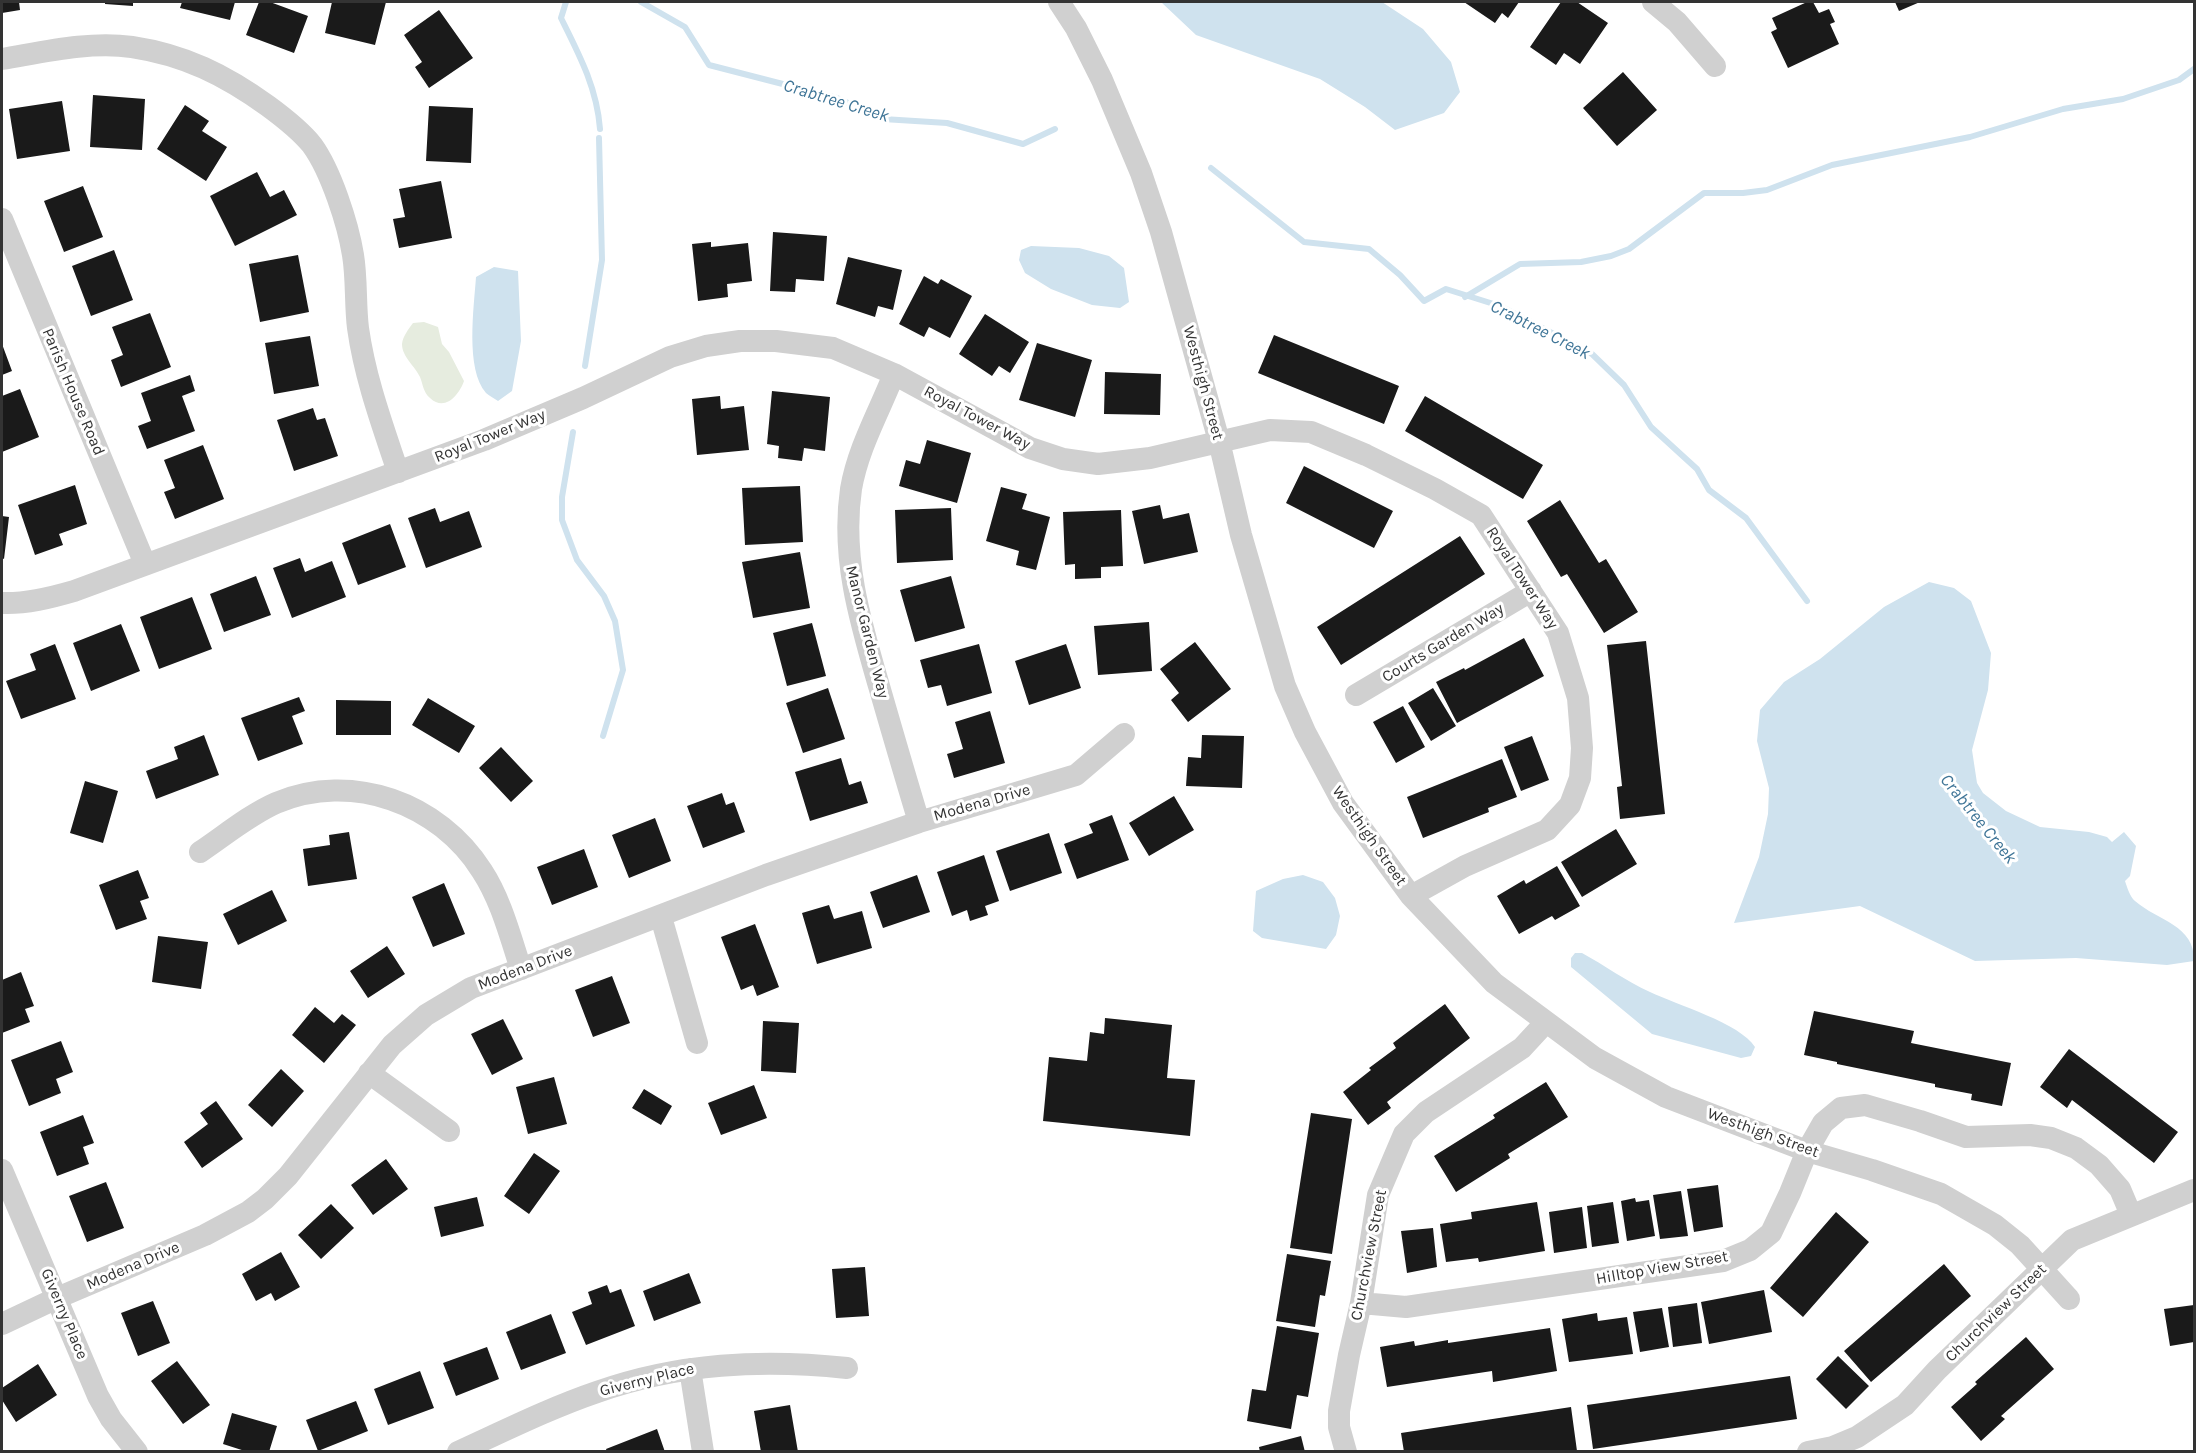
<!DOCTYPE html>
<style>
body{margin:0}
#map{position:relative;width:2196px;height:1453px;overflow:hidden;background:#fff;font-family:Karla,sans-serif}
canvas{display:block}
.frame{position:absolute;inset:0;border:3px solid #333;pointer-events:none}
</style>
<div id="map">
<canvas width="2196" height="1453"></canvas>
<div class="frame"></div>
</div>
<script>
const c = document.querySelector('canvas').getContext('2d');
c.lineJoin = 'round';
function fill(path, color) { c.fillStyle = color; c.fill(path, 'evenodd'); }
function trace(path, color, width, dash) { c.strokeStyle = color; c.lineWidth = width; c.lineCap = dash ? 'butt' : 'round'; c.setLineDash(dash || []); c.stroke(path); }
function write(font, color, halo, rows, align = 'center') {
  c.font = font + ' Karla,sans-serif'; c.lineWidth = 6; c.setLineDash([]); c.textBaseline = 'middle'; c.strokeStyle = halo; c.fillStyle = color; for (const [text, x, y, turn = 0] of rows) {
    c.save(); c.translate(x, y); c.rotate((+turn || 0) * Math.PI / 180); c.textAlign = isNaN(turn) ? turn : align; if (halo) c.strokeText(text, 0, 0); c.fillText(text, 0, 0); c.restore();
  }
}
fill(new Path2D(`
 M424,322L438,327L442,344L449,352L464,381C459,395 445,412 430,398C423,392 423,384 420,377C415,366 402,357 402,344C403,336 408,330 413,323Z`), '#e6ecdf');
fill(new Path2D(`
 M1161,2H1382L1423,29L1451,62L1460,92L1444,113L1395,130L1365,107L1320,79L1196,35Z
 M1031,246L1079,248L1109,256L1124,268L1129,302L1120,308L1092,305L1051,289L1025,273L1019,260L1021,250Z
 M494,267L518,271L521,341L512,391L498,401C494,398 489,396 486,393C465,369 474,307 476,277Z
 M1929,582L1954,588L1971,601L1991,653L1988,690L1972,750L1977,783L1983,793L2006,811L2040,827L2089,832L2107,837L2112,842L2124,832L2136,846L2130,876L2125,881C2127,887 2130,897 2135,901C2158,921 2195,925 2194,961L2167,965L2076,958L1975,961L1860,906L1734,923L1759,857L1768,814L1769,788L1757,741L1760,710L1784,682L1820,659L1884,607Z
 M1303,875L1323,882L1335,898L1340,916L1336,935L1326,949L1262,938L1253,931L1256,891L1283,879Z
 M1575,953H1582C1604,965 1626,981 1650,992C1677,1005 1740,1023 1755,1047L1751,1056L1741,1058L1652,1034L1571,967V958Z`), '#cfe2ee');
trace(new Path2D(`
 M566,2L561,18C579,54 597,88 600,129
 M641,2L685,27L709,65L837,98L883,119L947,123L1023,144L1055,129
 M1211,168L1304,242L1369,249L1400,275L1424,301L1446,289L1500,306L1592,354L1624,385L1651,427L1697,469L1709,490L1746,518L1807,601
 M1465,297L1520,264L1581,262L1611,256L1629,249L1704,193H1743L1767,190L1832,165L1970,137L2063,109L2123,99L2179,80L2194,69
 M585,366L602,260L599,138
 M573,432L562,497V520L577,560L604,596L615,621L623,670L603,736`), '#cfe2ee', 6);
fill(new Path2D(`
 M2,2H19L20,10L2,13Z
 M105,2H133V6L105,4Z
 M182,2H235L230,20L180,8Z
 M259,2H270L308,16L294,53L246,35Z
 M332,2H386L375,45L325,33Z
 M1464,2H1519L1508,18L1502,13L1495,23Z
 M1561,2H1577L1608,23L1580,64L1564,53L1556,65L1530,47Z
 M1807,2H1813L1819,13L1829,9L1835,22L1830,24L1839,44L1788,68L1771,32L1777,29L1772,18Z
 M1895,2H1920L1899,11Z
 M439,10L473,58L429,88L415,67L422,62L404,35Z
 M1623,72L1657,110L1617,146L1583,108Z
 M93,95L145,99L142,150L90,147Z
 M62,101L70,151L17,159L9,109Z
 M185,105L209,121L202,131L227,147L206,181L157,149Z
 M429,106L473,108L471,163L426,161Z
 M257,172L270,197L284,190L297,215L235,246L210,196Z
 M441,181L452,238L399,248L393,219L405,217L399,189Z
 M83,186L103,237L64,252L44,201Z
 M773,232L827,236L824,281L796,279L795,292L770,291Z
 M711,242V247L748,243L752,281L727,284L728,297L698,301L692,244Z
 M114,250L133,300L91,316L72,266Z
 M298,255L309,312L260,322L249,264Z
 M848,257L902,270L893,310L878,306L875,317L836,304Z
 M924,276L938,284L941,279L972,296L950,338L929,327L924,337L899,324Z
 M150,313L171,367L121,387L111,360L123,355L112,327Z
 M985,314L1029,342L1010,373L999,366L992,376L959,354Z
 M1274,335L1399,386L1384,424L1258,373Z
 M310,336L319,386L274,394L265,343Z
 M1037,343L1092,360L1075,417L1019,400Z
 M2,344L12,371L2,375Z
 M1105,372L1161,374L1160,415L1104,414Z
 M190,375L195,391L182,396L195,431L147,449L138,426L151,421L141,393Z
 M20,389L39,437L2,452V396Z
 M772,391L830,397L825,451L804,448L802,461L778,458L779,446L767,444Z
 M720,396L721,409L744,406L749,450L697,455L692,399Z
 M1425,396L1543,465L1523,499L1405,431Z
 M313,408L317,420L325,418L338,456L294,471L277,420Z
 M927,440L971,453L957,503L899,486L906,460L920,464Z
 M203,445L224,499L175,519L164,492L175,488L164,460Z
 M1304,466L1393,511L1374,548L1286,503Z
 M75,485L87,524L59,534L63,545L35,555L18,505Z
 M800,486L803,542L745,545L742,488Z
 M1001,487L1027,494L1022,509L1050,517L1036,570L1016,565L1019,551L986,541Z
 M1560,500L1599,563L1606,559L1638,612L1604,633L1567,574L1561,577L1527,521Z
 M1160,505L1163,519L1189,513L1198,552L1144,564L1132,511Z
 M435,508L440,522L469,511L482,547L426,568L408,518Z
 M951,508L953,560L897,563L895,510Z
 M1121,510L1123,566L1101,567V578L1075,579V564L1065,565L1063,512Z
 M2,516L9,517L4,559L2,558Z
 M390,524L406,567L358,585L342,543Z
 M1460,536L1485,574L1341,665L1317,627Z
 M800,552L810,608L753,618L742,562Z
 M300,558L305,572L332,561L346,597L292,618L273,568Z
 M256,576L271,615L224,632L210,594Z
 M951,576L965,628L915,642L900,590Z
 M192,597L212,649L159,669L140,617Z
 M1149,622L1152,671L1098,675L1094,626Z
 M812,623L826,676L787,686L773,633Z
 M121,624L140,671L91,691L73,643Z
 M1524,638L1544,676L1457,723L1436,682L1464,668L1465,670Z
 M1646,641L1665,814L1620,819L1617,787L1622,786L1607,645Z
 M1195,642L1231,689L1188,722L1171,700L1179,693L1160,669Z
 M55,644L76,699L21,719L6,681L36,670L30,654Z
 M979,644L992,693L947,706L941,685L928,688L920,660Z
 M1066,644L1081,688L1029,705L1015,661Z
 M828,688L845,739L803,753L786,703Z
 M1433,688L1456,726L1431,741L1408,703Z
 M299,697L305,711L292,716L303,744L258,761L241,718Z
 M428,698L475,726L459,753L412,725Z
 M336,700L391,701V735H336Z
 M1403,706L1425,747L1396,763L1373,722Z
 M990,711L1005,763L954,778L947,754L963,749L955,722Z
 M204,735L219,775L156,799L146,771L178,759L174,747Z
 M1202,735L1244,736L1242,788L1186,786L1188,757L1201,758Z
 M1532,736L1549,780L1521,791L1504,747Z
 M501,747L533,781L511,802L479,768Z
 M841,758L849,785L861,781L868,803L810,821L795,772Z
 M1502,759L1517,797L1488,808L1489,812L1423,838L1407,797Z
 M85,781L118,791L103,843L70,833Z
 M722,793L726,805L734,802L745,832L703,848L687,806Z
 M1174,796L1194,830L1149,856L1129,823Z
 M1112,815L1129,860L1077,879L1064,844L1093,833L1089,824Z
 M655,818L671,861L629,878L612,835Z
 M1616,829L1637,864L1582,897L1561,862Z
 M349,832L357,879L308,886L303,849L330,845L329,835Z
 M1049,833L1062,873L1010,891L996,851Z
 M584,849L598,887L552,905L537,867Z
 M984,855L999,901L985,906L988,915L970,921L967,910L952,916L937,872Z
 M1557,866L1580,906L1555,920L1552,916L1519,934L1497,896L1524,880L1526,884Z
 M138,870L149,898L140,901L147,919L116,930L99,885Z
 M917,875L930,912L883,928L870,892Z
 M444,883L465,934L433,947L412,897Z
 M272,890L287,921L238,945L223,914Z
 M829,905L834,919L862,911L872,948L817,964L802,913Z
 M755,924L779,987L757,996L753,985L741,990L721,937Z
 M158,936L208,942L201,989L152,982Z
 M387,946L405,974L368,998L350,971Z
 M21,972L34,1006L25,1009L30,1022L2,1033V980Z
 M612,976L630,1023L593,1037L575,990Z
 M1445,1004L1470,1038L1387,1102L1391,1108L1368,1125L1343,1092L1371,1070L1369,1068L1396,1048L1393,1043Z
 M315,1007L334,1023L342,1014L356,1025L324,1063L292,1035Z
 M1814,1011L1914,1031L1911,1043L2011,1063L2002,1106L1971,1100L1972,1094L1935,1087V1084L1837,1064V1062L1804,1055Z
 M1105,1018L1172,1025L1167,1078L1195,1080L1190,1136L1043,1121L1049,1057L1087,1061L1090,1032L1104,1034Z
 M503,1019L523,1059L492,1075L471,1034Z
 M763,1021L799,1023L796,1073L761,1071Z
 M61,1041L73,1072L56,1079L61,1093L29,1106L11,1060Z
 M2069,1049L2178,1132L2154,1163L2072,1100L2067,1108L2040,1087Z
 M281,1069L304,1091L272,1127L248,1105Z
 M554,1077L567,1124L528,1134L516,1087Z
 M1546,1082L1568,1117L1508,1154L1510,1158L1456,1192L1434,1156L1495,1118L1493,1115Z
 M754,1085L767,1118L721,1135L708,1103Z
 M644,1089L672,1106L661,1125L632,1108Z
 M216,1101L243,1139L202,1168L184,1142L208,1124L200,1113Z
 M1311,1113L1352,1119L1332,1254L1290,1248Z
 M83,1115L94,1143L83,1147L89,1164L57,1176L40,1132Z
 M534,1153L560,1171L529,1214L504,1196Z
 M386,1159L408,1189L373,1215L351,1185Z
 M106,1182L124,1228L87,1242L69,1196Z
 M1718,1185L1723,1227L1694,1232L1687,1189Z
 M1681,1191L1688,1236L1660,1239L1653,1195Z
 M477,1197L484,1226L441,1237L434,1207Z
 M1635,1198L1636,1202L1649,1200L1655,1236L1627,1241L1621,1201Z
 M1537,1202L1545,1251L1479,1262L1478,1258L1446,1262L1440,1224L1472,1219L1471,1212Z
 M1613,1202L1619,1243L1592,1247L1587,1206Z
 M331,1204L354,1228L321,1259L298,1235Z
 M1582,1207L1587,1248L1554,1253L1549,1212Z
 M1836,1212L1869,1242L1803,1317L1770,1288Z
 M1433,1228L1437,1267L1407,1273L1401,1231Z
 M281,1252L300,1287L275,1301L271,1293L256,1301L242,1274Z
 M1287,1254L1331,1261L1325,1296L1320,1295L1315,1327L1276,1321Z
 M1944,1264L1971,1296L1871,1382L1844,1351Z
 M865,1267L869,1316L836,1318L832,1269Z
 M689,1273L701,1303L654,1321L643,1291Z
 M607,1285L610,1293L621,1289L635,1326L586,1345L572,1312L592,1304L588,1292Z
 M1764,1290L1772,1332L1709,1344L1701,1302Z
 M153,1301L170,1343L138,1356L121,1313Z
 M1697,1303L1702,1343L1673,1347L1668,1307Z
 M2194,1305V1342L2170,1346L2164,1309Z
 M1662,1308L1669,1347L1640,1352L1633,1312Z
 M1597,1313L1598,1321L1627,1317L1633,1354L1569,1362L1562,1319Z
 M551,1314L566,1353L521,1370L506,1332Z
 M1277,1326L1319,1333L1308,1397L1297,1395L1291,1429L1247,1421L1252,1389L1266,1391Z
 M1550,1328L1557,1371L1493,1382L1492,1371L1387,1387L1380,1347L1414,1341L1415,1346L1448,1340V1343Z
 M2026,1337L2054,1369L2001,1416L2005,1419L1981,1441L1951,1407L1977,1384L1975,1382Z
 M487,1347L499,1379L456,1396L443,1363Z
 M1838,1356L1869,1386L1846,1409L1816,1379Z
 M177,1361L210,1405L183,1424L151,1381Z
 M38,1364L57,1395L16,1422L2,1400V1388Z
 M420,1371L434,1408L388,1425L374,1389Z
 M1790,1376L1797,1419L1593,1449L1587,1405Z
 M356,1401L368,1431L318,1451L306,1420Z
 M790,1405L798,1452H761L754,1411Z
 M1571,1407L1577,1451L1404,1452L1401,1433Z
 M232,1413L277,1426L269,1452H248L223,1444Z
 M657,1429L665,1452H607L606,1449Z
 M1301,1436L1305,1452H1260L1259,1447Z`), '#1a1a1a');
trace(new Path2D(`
 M1059,2L1076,28L1102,80L1141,173L1161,232L1219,441L1241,535L1285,686L1305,732L1343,803L1411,896L1494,983L1595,1058L1666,1097L1744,1127L1807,1151L1872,1170L1941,1194L1995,1225L2020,1245L2069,1299
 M1653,2L1677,22L1715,66
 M2,59C44,52 89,41 132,47C185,55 225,75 268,106C283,117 300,130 312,145C331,171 348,224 353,255C357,279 355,304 358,328C365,378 382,424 398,472
 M2,219L145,564
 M894,374C879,412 858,448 851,489C841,557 860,621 879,686C892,731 905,776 919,822
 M2,603C26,604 50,598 74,591L484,440L583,398L670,357L706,346L740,341H776L833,348L894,374L1030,448L1063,459L1098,464L1150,458L1270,430L1311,432L1366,455L1435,489L1481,515L1558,633L1578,698L1582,748L1580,778L1570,805L1547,830L1465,866L1411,896
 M1356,695L1531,591
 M200,852C224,836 249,815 276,803C352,771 439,803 482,871C501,900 510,936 521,969
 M661,917L697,1043
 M369,1073L449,1131
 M2,1170L98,1396L111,1419L137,1452
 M1361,1303L1406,1307L1723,1261L1750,1250L1771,1233L1790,1193L1807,1151L1823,1123L1841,1108L1865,1105L1920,1121L1966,1137L2030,1135L2051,1138L2076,1148L2099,1165L2120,1189L2131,1215
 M2,1324L57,1298L205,1235L248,1212L265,1199L288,1176L392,1045L426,1015L471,988L766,875L919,822L1076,775L1124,734
 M690,1369L703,1452
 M458,1452C504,1431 550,1408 597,1392C679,1363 762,1359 847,1368
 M1346,1452L1339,1427V1411L1349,1355L1361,1303L1378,1195L1404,1134L1426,1112L1522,1048L1546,1022
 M1808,1452L1833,1447L1857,1437L1905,1405L1937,1370L2072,1240L2194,1190`), '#d0d0d0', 22);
write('16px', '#333', '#fff', [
 ["Westhigh Street",1203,383,75],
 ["Parish House Road",73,392,67],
 ["Royal Tower Way",977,418,28],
 ["Royal Tower Way",490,436,-22],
 ["Royal Tower Way",1522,578,57],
 ["Manor Garden Way",867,632,76],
 ["Courts Garden Way",1443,643,-31],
 ["Modena Drive",982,803,-16],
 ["Westhigh Street",1369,836,55],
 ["Modena Drive",525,968,-21],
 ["Westhigh Street",1763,1133,20],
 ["Churchview Street",1369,1255,-79],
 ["Modena Drive",133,1266,-23],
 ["Hilltop View Street",1662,1268,-10],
 ["Churchview Street",1996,1313,-44],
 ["Giverny Place",64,1314,67],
 ["Giverny Place",647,1380,-14]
]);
write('italic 18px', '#3f7597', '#fff', [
 ["Crabtree Creek",836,101,17],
 ["Crabtree Creek",1540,330,27],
 ["Crabtree Creek",1978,819,51]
]);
</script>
